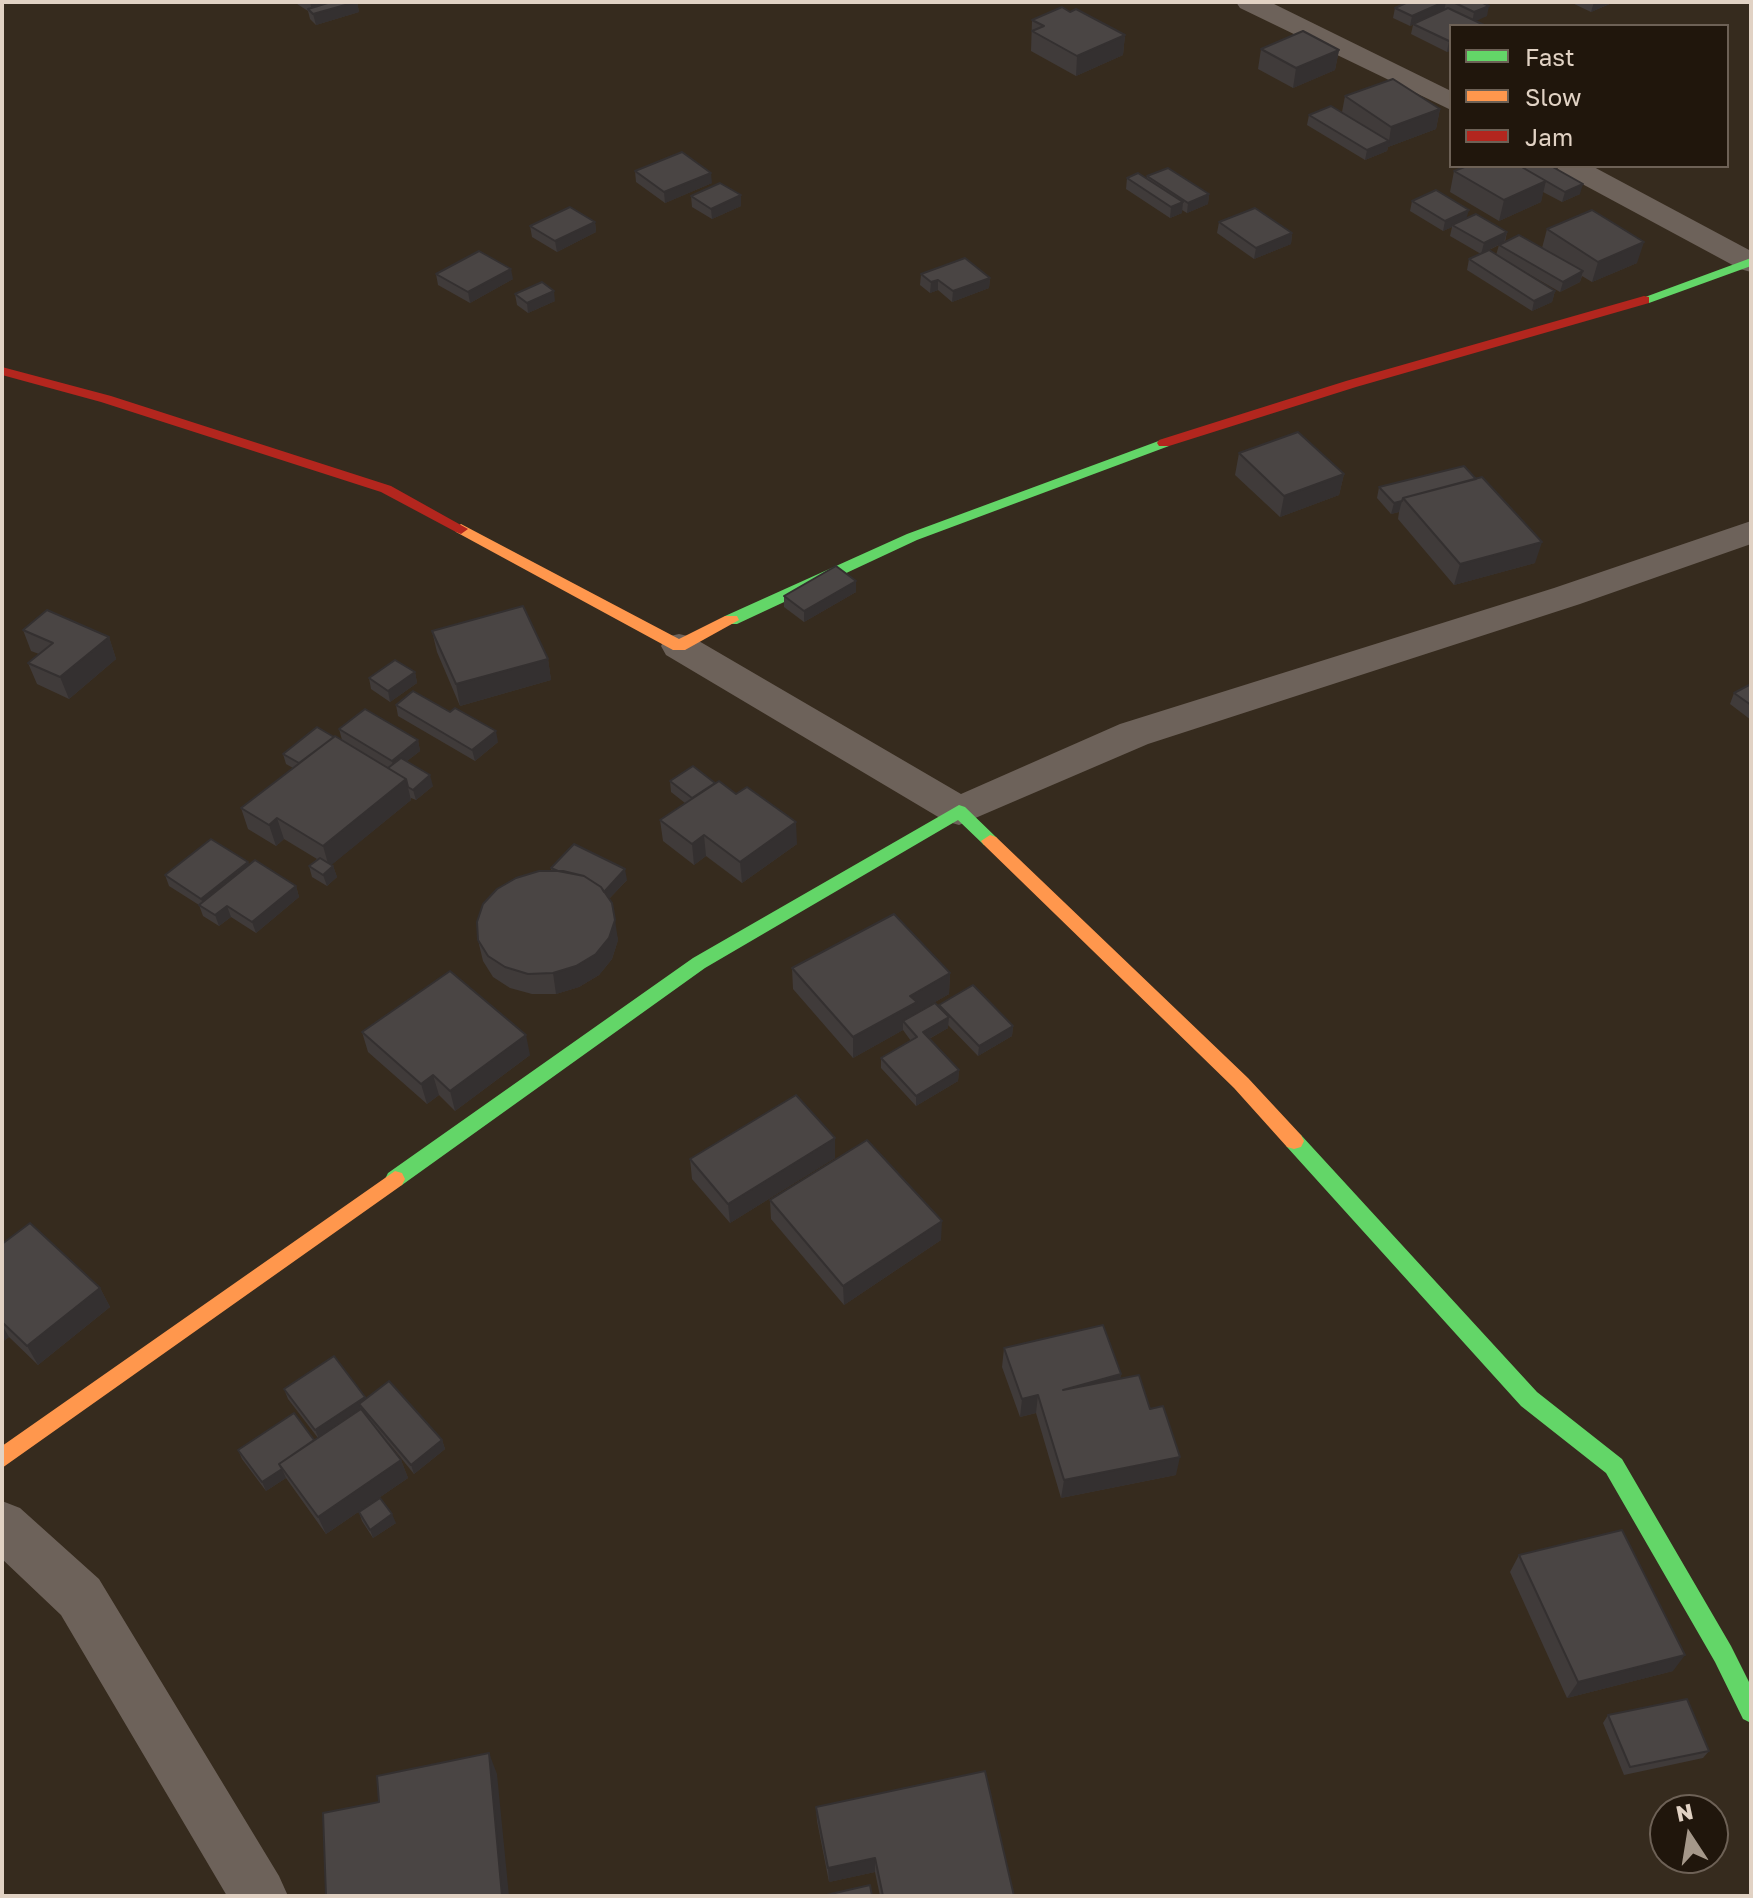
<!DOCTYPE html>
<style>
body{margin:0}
#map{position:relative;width:1753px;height:1898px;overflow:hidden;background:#362b1e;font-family:"Golos Text",sans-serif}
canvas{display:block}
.frame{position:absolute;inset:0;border:4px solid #e1d2c4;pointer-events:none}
.legend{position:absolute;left:1449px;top:24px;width:280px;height:144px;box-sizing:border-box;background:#20160c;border:2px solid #6d6156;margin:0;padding:10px 14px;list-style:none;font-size:24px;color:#e1d2c4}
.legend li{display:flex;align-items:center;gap:16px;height:40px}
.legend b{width:40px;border:2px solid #6d6156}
.north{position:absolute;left:1649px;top:1794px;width:80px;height:80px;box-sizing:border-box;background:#20160c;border:2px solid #6d6156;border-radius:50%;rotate:348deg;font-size:22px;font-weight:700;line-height:32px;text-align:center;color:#e1d2c4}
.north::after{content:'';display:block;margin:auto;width:28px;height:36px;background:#a5988a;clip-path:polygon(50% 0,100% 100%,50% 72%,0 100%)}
</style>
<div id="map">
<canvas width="1753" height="1898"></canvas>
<div class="frame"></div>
<ul class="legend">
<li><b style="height:10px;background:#63d668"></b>Fast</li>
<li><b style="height:10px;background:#ff974d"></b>Slow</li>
<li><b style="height:10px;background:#b3261e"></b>Jam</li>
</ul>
<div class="north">N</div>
</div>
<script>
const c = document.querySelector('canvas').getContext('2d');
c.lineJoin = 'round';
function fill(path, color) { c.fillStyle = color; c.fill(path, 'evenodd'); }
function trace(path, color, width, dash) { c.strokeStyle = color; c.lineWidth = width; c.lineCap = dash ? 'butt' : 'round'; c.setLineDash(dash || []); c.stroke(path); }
fill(new Path2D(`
 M1236,2H1270L1451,91V110L1240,8Z
 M1556,166H1592L1751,251V272L1740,269L1560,172Z
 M1751,521V544L1580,604L1148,744L959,825L945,821L666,655L661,646L666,637L679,634L692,637L961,794L1120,724L1554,588Z
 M2,1501L20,1508L99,1579L279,1876L288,1896H227L61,1615L2,1559Z`), '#6d625a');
fill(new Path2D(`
 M1751,258V266L1649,303H1639L1637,300Z
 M1164,439L1169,440V446L917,540L737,624H725L723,620L725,616L907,534Z
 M959,805L965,807L996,837L999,841L996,845H984L958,820L705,968L402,1185L395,1187L388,1185L385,1179L388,1173L693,958Z
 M1294,1133L1301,1135L1537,1392L1622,1459L1731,1646L1751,1686V1723L1743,1719L1715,1662L1606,1473L1521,1406L1287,1147L1284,1141L1287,1135Z`), '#63d668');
fill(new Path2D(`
 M461,524L679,639L725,616H737L739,620L685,650H673L456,532L454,529Z
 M990,835L996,837L1248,1078L1301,1135L1304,1141L1301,1147L1294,1149L1287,1147L1234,1088L984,845L981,841Z
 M395,1171L402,1173L405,1179L402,1185L2,1468V1446Z`), '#ff974d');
fill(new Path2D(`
 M1644,296L1649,297V303L1356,387L1169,446H1159L1157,443L1159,440L1346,381Z
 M2,367L111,396L391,486L468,529L461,534L456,532L381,492L101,402L2,375Z`), '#b3261e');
fill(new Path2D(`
 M294,2H357L359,12L316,25L310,19L308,11Z
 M1405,2H1481L1487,16L1451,26V50L1447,52L1411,34L1413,25L1410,26L1393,18L1395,8L1404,4Z
 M1570,2H1614L1591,12Z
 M1032,20L1125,35L1123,55L1076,76L1031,51Z
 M1261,49L1339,50L1335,70L1293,88L1258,69Z
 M1345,96L1440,109L1436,129L1388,147L1387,151L1365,160L1307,125L1309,115L1342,112Z
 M1551,166L1580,194L1562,202L1543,192L1541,202L1499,221L1450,192L1454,171Z
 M635,171L712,183L665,203L636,182Z
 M1147,176L1209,194L1208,204L1187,213L1182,210V213L1170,218L1126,189L1127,178L1147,179Z
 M741,195V206L712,219L692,207L691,196Z
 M1412,201L1507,232L1505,242L1542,248L1547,229L1637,263L1592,282L1582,276L1580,282L1560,292L1518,268L1555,291L1552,302L1532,311L1467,270L1469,259L1496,255L1499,245L1481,254L1450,236L1452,227L1443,231L1410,211Z
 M595,222L596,232L557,252L532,237L530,226Z
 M1219,222L1292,233L1291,244L1254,259L1217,233Z
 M436,274L513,279L470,303L438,285Z
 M921,274L990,278L989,288L952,302L938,290L930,293L920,285Z
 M515,294L555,301L528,313L517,305Z
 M1239,453L1344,474L1339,495L1280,517L1235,475Z
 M1476,479L1535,563L1454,585L1398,519L1399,512L1391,514L1377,498L1379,487Z
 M856,581V592L804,622L784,607V596Z
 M23,630L109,637L116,659L69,699L37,684L28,663L39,654L31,651Z
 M432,631L548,659L551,680L460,706L437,652Z
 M415,672L417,683L390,702L371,689L369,678Z
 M1751,684V720L1730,704L1734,693Z
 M396,705L498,742L475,761L398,716Z
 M339,729L418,740L420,751L407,761L433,786L416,800L411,798V800L331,865L333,866L337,877L327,886L312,877L309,866L317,859L284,839L276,846L248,829L241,808L293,768L286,764L283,754L334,737L342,740Z
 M670,781L797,844L742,883L706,856L694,865L663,841L660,820L685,803L671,792Z
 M248,862L249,865L296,886L299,897L256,933L231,917L219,926L203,916L199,905L169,886L165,875Z
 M551,868L627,880L609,899L618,940L612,959L599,975L579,987L556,994H532L510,988L493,977L483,961L478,940L551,871Z
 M792,968L950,973L949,994L916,1013L939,1007V1005L1013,1026L1012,1036L978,1056L948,1025V1028L929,1039L959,1070L958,1081L916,1106L881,1068V1058L911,1041L903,1030L853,1058L793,989Z
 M362,1032L530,1055L455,1111L439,1095L427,1104L368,1052Z
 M835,1158L730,1223L692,1179L690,1159Z
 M770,1200L941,1240L844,1305L771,1219Z
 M2,1244L100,1288L110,1307L38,1365L9,1337L2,1342Z
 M1004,1348L1121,1374L1120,1379L1150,1409L1176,1475L1061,1498L1036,1413L1020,1417L1002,1367Z
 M284,1389L365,1399L442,1440L445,1449L414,1474L388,1442L401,1460L408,1478L326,1534L286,1478L266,1491L242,1459L238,1450L314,1440L318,1438L288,1399Z
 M359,1512L396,1523L373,1538L362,1521Z
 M1519,1555L1673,1671L1567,1698L1510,1572Z
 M1608,1715L1709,1751L1703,1758L1624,1775L1603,1723Z
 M816,1807L1014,1896H880L875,1872L829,1882L817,1821Z`), '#403b3a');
fill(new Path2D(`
 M310,2H348L313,15Z
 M357,2L359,12L316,25L313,14Z
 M1444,2H1446L1444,11L1410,26L1412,16Z
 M1594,2H1614L1591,12Z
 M1489,6L1487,16L1472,23L1474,12Z
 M1125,35L1123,55L1076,76L1077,56Z
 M1451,40V50L1447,52L1449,41Z
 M1339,50L1335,70L1293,88L1296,68Z
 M1440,109L1436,129L1388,147L1387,151L1365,160L1367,150L1389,141L1391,127Z
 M711,173L712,183L665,203L664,192Z
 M1546,181L1541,202L1499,221L1504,200Z
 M1583,184L1580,194L1562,202L1565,192Z
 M1209,194L1208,204L1187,213L1188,203Z
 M741,195V206L712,219L711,209Z
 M1183,202L1182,213L1170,218L1171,207Z
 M1469,210L1466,220L1452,225V227L1443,231L1445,221Z
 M595,222L596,232L557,252L555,241Z
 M1507,232L1504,242L1481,254L1484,243Z
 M1292,233L1291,244L1254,259L1256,248Z
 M1644,242L1637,263L1592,282L1598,262Z
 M511,269L513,279L470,303L468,292Z
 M1583,271L1580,282L1560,292L1563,282Z
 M990,278L989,288L952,302L953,291Z
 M938,280V290L930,293L931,282Z
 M554,291L555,301L528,313L527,303Z
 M1555,291L1552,302L1532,311L1534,301Z
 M1344,474L1339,495L1280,517L1284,496Z
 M1402,501L1399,512L1391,514L1394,503Z
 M1542,542L1535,563L1454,585L1460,564Z
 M856,581V592L804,622V611Z
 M109,637L116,659L69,699L60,677Z
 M548,659L551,680L460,706L456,684Z
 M415,672L417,683L390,702L388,691Z
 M496,731L498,742L475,761L472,750Z
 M418,740L420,751L394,771L392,761Z
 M430,775L433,786L416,800L413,790Z
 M406,779L411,800L329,867L323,846Z
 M277,818L284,839L276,846L269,825Z
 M796,822L797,844L742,883L740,862Z
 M704,835L706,856L694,865L692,844Z
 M248,862L251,873L205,909L201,899Z
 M333,866L337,877L327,886L323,875Z
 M625,869L627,880L604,904L603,893Z
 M296,886L299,897L256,933L252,922Z
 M227,906L231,917L219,926L215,915Z
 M615,920L618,940L612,959L599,975L579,987L556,994L553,973Z
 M950,973L949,994L916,1013V1023L903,1021V1030L853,1058V1037L910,996Z
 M949,1017L948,1028L923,1042V1032Z
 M1013,1026L1012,1036L978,1056L979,1046Z
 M526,1035L530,1055L455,1111L450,1091Z
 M959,1070L958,1081L916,1106V1096Z
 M433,1075L439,1095L427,1104L421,1084Z
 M835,1138V1158L730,1223L728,1204Z
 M942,1221L941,1240L844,1305L843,1286Z
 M100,1288L110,1307L38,1365L27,1346Z
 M2,1325L9,1337L2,1342Z
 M1121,1374L1118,1392L1063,1390Z
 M1038,1395L1036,1413L1020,1417L1022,1399Z
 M365,1397L368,1406L359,1404L362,1411L319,1439L315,1430Z
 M442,1440L445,1449L414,1474L411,1465Z
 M1180,1457L1176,1475L1061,1498L1064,1480Z
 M401,1460L408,1478L326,1534L318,1517Z
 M282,1469L286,1478L266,1491L262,1482Z
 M392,1514L396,1523L373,1538L370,1530Z
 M1685,1655L1673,1671L1567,1698L1578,1682Z
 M489,1753L497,1774L509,1896H502Z
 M875,1858V1872L829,1882L828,1868Z`), '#343030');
const building = new Path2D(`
 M331,2H356L313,14L308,9Z
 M1408,2H1444L1412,16L1395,8Z
 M1453,2H1481L1489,6L1474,12Z
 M1062,7L1070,12L1076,9L1125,35L1077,56L1032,31L1044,26L1032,20Z
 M1448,8L1484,25L1451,26V40L1449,41L1413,24Z
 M1303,31L1339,50L1296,68L1261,49Z
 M1393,79L1440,109L1391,127L1345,96Z
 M1331,106L1389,141L1367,150L1309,115Z
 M682,152L711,173L664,192L635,171Z
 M1467,166H1520L1546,181L1504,200L1454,171Z
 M1520,166H1551L1583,184L1565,192Z
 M1168,168L1209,194L1188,203L1147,176Z
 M1138,173L1183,202L1171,207L1127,178Z
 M720,183L741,195L711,209L691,196Z
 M1436,190L1469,210L1445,221L1412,201Z
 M570,207L595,222L555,241L530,226Z
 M1255,208L1292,233L1256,248L1219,222Z
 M1592,210L1644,242L1598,262L1547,229Z
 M1476,214L1507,232L1484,243L1452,225Z
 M1519,235L1583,271L1563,282L1499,245Z
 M1489,250L1555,291L1534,301L1469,259Z
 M479,251L511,269L468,292L436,274Z
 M965,258L990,278L953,291L938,280L931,282L921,274Z
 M542,282L554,291L527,303L515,294Z
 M1298,432L1344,474L1284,496L1239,453Z
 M1464,466L1476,479L1403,498L1402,501L1394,503L1379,487Z
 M1482,477L1542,542L1460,564L1403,498Z
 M836,566L856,581L804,611L784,596Z
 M523,606L548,659L456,684L432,631Z
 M47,610L109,637L60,677L28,663L53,643L23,630Z
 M395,660L415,672L388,691L369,678Z
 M1751,684V705L1734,693Z
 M413,691L450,712L455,708L496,731L472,750L396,705Z
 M365,709L418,740L392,761L339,729Z
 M317,727L334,737L299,763L283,754Z
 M335,736L406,779L323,846L277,818L269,825L241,808Z
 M401,758L430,775L413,790L408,787L406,779L388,768Z
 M693,766L715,783L692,798L670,781Z
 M719,781L736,794L747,787L796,822L740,862L704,835L692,844L660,820Z
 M211,839L248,862L201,899L165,875Z
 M574,844L625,869L604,892L601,887L584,876L558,871L551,868Z
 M320,858L333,866L323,875L309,866Z
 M255,860L296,886L252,922L227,906L215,915L199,905Z
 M539,871H563L584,876L601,887L612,903L615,920L609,938L596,954L576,966L553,973L528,974L505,967L488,956L478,940L477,922L483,904L497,889L516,878Z
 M894,914L950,973L910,996L917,1002L853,1037L792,968Z
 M450,971L526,1035L450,1091L433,1075L421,1084L362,1032Z
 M973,985L1013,1026L979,1046L939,1005Z
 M935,1003L949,1017L923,1032L959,1070L916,1096L881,1058L917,1037L903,1021Z
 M796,1095L835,1138L728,1204L690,1159Z
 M867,1140L942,1221L843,1286L770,1200Z
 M30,1223L100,1288L27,1346L2,1322V1244Z
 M1103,1325L1121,1374L1063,1390L1139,1375L1150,1409L1163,1406L1180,1457L1064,1480L1038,1395L1022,1399L1004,1348Z
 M334,1356L365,1397L315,1430L284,1389Z
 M389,1381L442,1440L411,1465L359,1404Z
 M361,1409L401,1460L318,1517L279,1464Z
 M294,1413L314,1440L279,1464L282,1469L262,1482L238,1450Z
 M380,1498L392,1514L370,1530L359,1512Z
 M1622,1530L1685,1655L1578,1682L1519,1555Z
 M1687,1699L1709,1751L1630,1767L1608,1715Z
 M489,1753L502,1896H356V1895L326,1896L323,1813L379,1802L377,1776Z
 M985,1771L1014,1896H883L875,1858L828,1868L816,1807Z
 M870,1885L872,1896H822Z`);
fill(building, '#4a4544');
trace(building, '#343030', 2);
</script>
